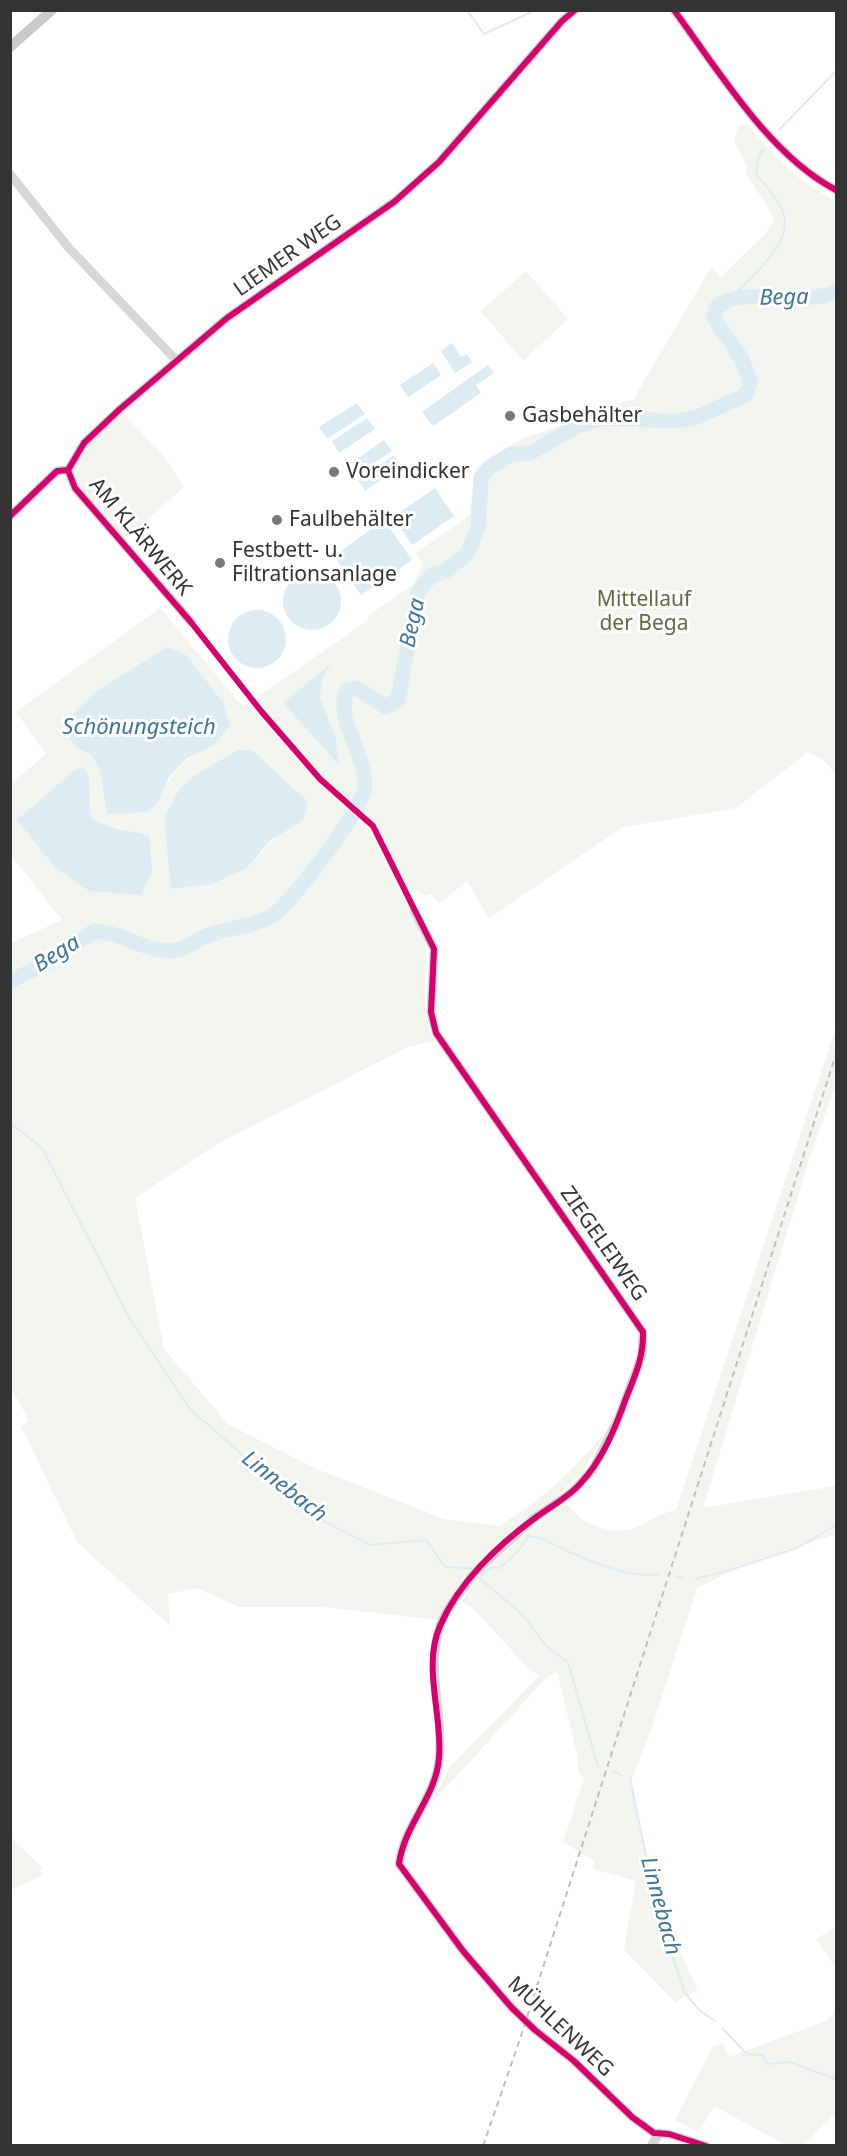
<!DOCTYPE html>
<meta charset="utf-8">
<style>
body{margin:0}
#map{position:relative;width:847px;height:2156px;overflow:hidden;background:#fff;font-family:"Noto Sans",sans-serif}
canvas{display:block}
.frame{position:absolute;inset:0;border:12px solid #333;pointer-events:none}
</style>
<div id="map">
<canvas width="847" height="2156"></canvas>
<div class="frame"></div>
</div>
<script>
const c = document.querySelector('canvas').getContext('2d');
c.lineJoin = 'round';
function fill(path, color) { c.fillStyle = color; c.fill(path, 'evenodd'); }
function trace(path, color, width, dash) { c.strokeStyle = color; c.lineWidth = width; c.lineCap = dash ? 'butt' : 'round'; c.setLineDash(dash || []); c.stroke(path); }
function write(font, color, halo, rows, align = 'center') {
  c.font = font + ' "Noto Sans",sans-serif'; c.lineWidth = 6; c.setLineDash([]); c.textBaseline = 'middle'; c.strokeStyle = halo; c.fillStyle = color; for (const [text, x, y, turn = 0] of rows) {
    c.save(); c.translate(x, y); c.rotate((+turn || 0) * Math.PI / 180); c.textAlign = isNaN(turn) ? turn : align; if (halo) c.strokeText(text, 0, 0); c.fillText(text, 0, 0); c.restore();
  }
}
fill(new Path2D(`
 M748,125C774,156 799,183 836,201V774L823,760L808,752L736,808L623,827L489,918L467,881L439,904L431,894L425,896L418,891L410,895C415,910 424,923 425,939C428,973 418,1010 435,1041L408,1047L217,1144L135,1198L164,1349L228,1424L314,1468L444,1519L499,1526C546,1497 575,1469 609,1427L583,1471L560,1493L517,1526H541L543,1520L565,1503C571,1507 576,1515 582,1519C595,1529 622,1535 637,1527C651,1520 661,1513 676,1510L836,1027V1084L809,1160L703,1508L836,1486V1534L736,1569L697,1588L651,1730L631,1782L649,1865L677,1946L698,1990L675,2002L624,1950L636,1881L593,1869L594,1861L563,1842L584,1779L578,1772V1758L557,1672L545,1679L431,1804L450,1767L539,1676L527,1667L473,1608L462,1602L475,1581L468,1575L439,1620L324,1607H239L197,1588L168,1594L170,1626L77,1542L21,1426L29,1421L11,1387V943L62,920L11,855L10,785L46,754L16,712L160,608L243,707L367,621L369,615L414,584L423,564L415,553L469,516L476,469L489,458L524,438L566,424L562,416L633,400L711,267L721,277L765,234L775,219L745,172L747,166L734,141L738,126ZM167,647L185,654L223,702L214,745C182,760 173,769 158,802L107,814L100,770L91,755L98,690ZM323,677L320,698L335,739L340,765L283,703ZM237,750L281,778L308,802L247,868L171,888L164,818L180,788L197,774ZM91,799V818L101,825L132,830L17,820Z
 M526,271L568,319L523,361L481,311Z
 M122,412L165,458L184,487L125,539C108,519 66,488 77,459C82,446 111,423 122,412Z
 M11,1838L43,1868L40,1870L43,1875L11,1890Z
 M836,1926V1968L816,1939Z
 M836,2012V2112L804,2145H786L714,2106L699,2132L675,2120L713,2046L723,2043L729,2057L826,2021Z`), '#f1f5ed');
fill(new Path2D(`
 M452,343L461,357L467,354L472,362L455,373L441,351Z
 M433,363L441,375L408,397L400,385Z
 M488,365L494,373L476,385L481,393L433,426L422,412Z
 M357,403L365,414L327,439L319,427Z
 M367,418L375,429L339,453L332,441Z
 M384,440L392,451L355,476L348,465Z
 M394,455L401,466L365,491L358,480Z
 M435,488L454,516L412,545L393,517Z
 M384,520L412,560L361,595L334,556Z
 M283 601a29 29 0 1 1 58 0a29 29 0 1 1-58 0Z
 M228 639a29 29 0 1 1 58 0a29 29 0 1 1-58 0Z
 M167,647L185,654L223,702L230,725L214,745L186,759L169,777L158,802L148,812L107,814L100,770L91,755L76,747L61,725L98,690Z
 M332,663L323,677L320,698L335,736L340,766L283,703Z
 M237,750H252L308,802L303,820L270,841L247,868L212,884L171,889L164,818L180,788L197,774Z
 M85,767L89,777L91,818C108,830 130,829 149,836L152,872L141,895L89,891L55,867L17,820L75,770Z`), '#ddebf3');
trace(new Path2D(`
 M467,10L484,34L536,10
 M779,130L836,71
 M731,298C750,278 795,242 783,212C778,199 765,185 756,174L758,158L764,148
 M10,1123L42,1148L129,1317L190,1409L312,1515L370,1545L426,1540L445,1567L471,1568L479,1578L521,1613L549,1649L568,1662L598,1767
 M675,1576L685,1578
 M479,1578L491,1567L500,1568L520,1549L528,1536C545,1537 557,1547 572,1553C598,1565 631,1578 658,1574
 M695,1579L730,1570L797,1548L836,1525
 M614,1772L621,1775
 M630,1778L658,1914L685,1993L700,2011L715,2021
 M722,2028L747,2054L763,2055L767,2064L789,2062L836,2079`), '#ddebf3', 2);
trace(new Path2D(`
 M10,981L46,964L94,931C124,932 148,955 177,950C187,948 197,940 206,936C228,927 257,927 276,913C293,900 365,806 365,787C367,754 334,721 347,690L357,688L386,707L398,699L418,592L432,575L446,571L468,553L478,527L481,478L489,468L511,454L530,453L577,426L604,418L674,421L695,418L746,395L750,381L742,359L714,318L716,308C742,283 803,309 836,291`), '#ddebf3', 15);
trace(new Path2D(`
 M674,10C718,70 770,156 836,190
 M10,174L68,247L176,360
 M68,470L84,443L120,409L227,318L394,202L439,162L562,21L575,10
 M68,470L75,488L191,622
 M10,516L57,471L68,470
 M414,911L434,949L431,1012L436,1033L643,1332L642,1355L619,1417L593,1469L572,1492L533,1519L477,1570
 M473,1575C462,1591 444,1610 439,1629C425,1677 449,1728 436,1775C427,1806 403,1831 399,1864L463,1951L512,2008L535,2030L574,2061L632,2117L654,2133L669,2134L706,2146
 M651,2146L660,2133`), '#d7d7d7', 9);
trace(new Path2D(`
 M10,47L52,10`), '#cacaca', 10);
trace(new Path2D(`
 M483,2146L520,2039L836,1054`), '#bebebe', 2, [6, 4.5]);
trace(new Path2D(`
 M674,10C718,70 770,156 836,190
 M68,470L75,488L190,621L261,711L320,779L373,826L434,949L431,1012L436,1033L643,1332C644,1356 635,1376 626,1398C615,1429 602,1461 579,1485C567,1498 550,1507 535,1518C498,1545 458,1583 440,1626C422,1667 443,1716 439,1758C436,1797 404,1825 399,1864L463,1951L512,2008L535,2030L574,2061L632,2117L654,2133L669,2134L706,2146
 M68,470L84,443L120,409L227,318L394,202L439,162L562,21L575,10
 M10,516L57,471L68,470`), '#d6006c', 6);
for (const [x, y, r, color] of [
 [510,416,6,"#7a7a7a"],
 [334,472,6,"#7a7a7a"],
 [277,520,6,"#7a7a7a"],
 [220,563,6,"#7a7a7a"]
]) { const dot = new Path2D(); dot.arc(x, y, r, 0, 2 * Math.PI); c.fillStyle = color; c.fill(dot); trace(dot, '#fff', 2); }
write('21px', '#333', '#fff', [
 ["LIEMER WEG",288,256,-35],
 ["AM KLÄRWERK",140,537,50],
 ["ZIEGELEIWEG",603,1244,55],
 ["MÜHLENWEG",560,2027,43]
]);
write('21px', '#333', '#fff', [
 ["Gasbehälter",522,416],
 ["Voreindicker",346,472],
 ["Faulbehälter",289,520],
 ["Festbett- u.",232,551],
 ["Filtrationsanlage",232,575]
], 'left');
write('21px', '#56703f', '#fff', [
 ["Mittellauf",644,600],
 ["der Bega",644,624]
]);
write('italic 22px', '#3f7597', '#fff', [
 ["Bega",784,298,-1],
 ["Bega",413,623,-78],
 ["Schönungsteich",139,728],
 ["Bega",57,954,-32],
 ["Linnebach",284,1487,38],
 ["Linnebach",660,1906,75]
]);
</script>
